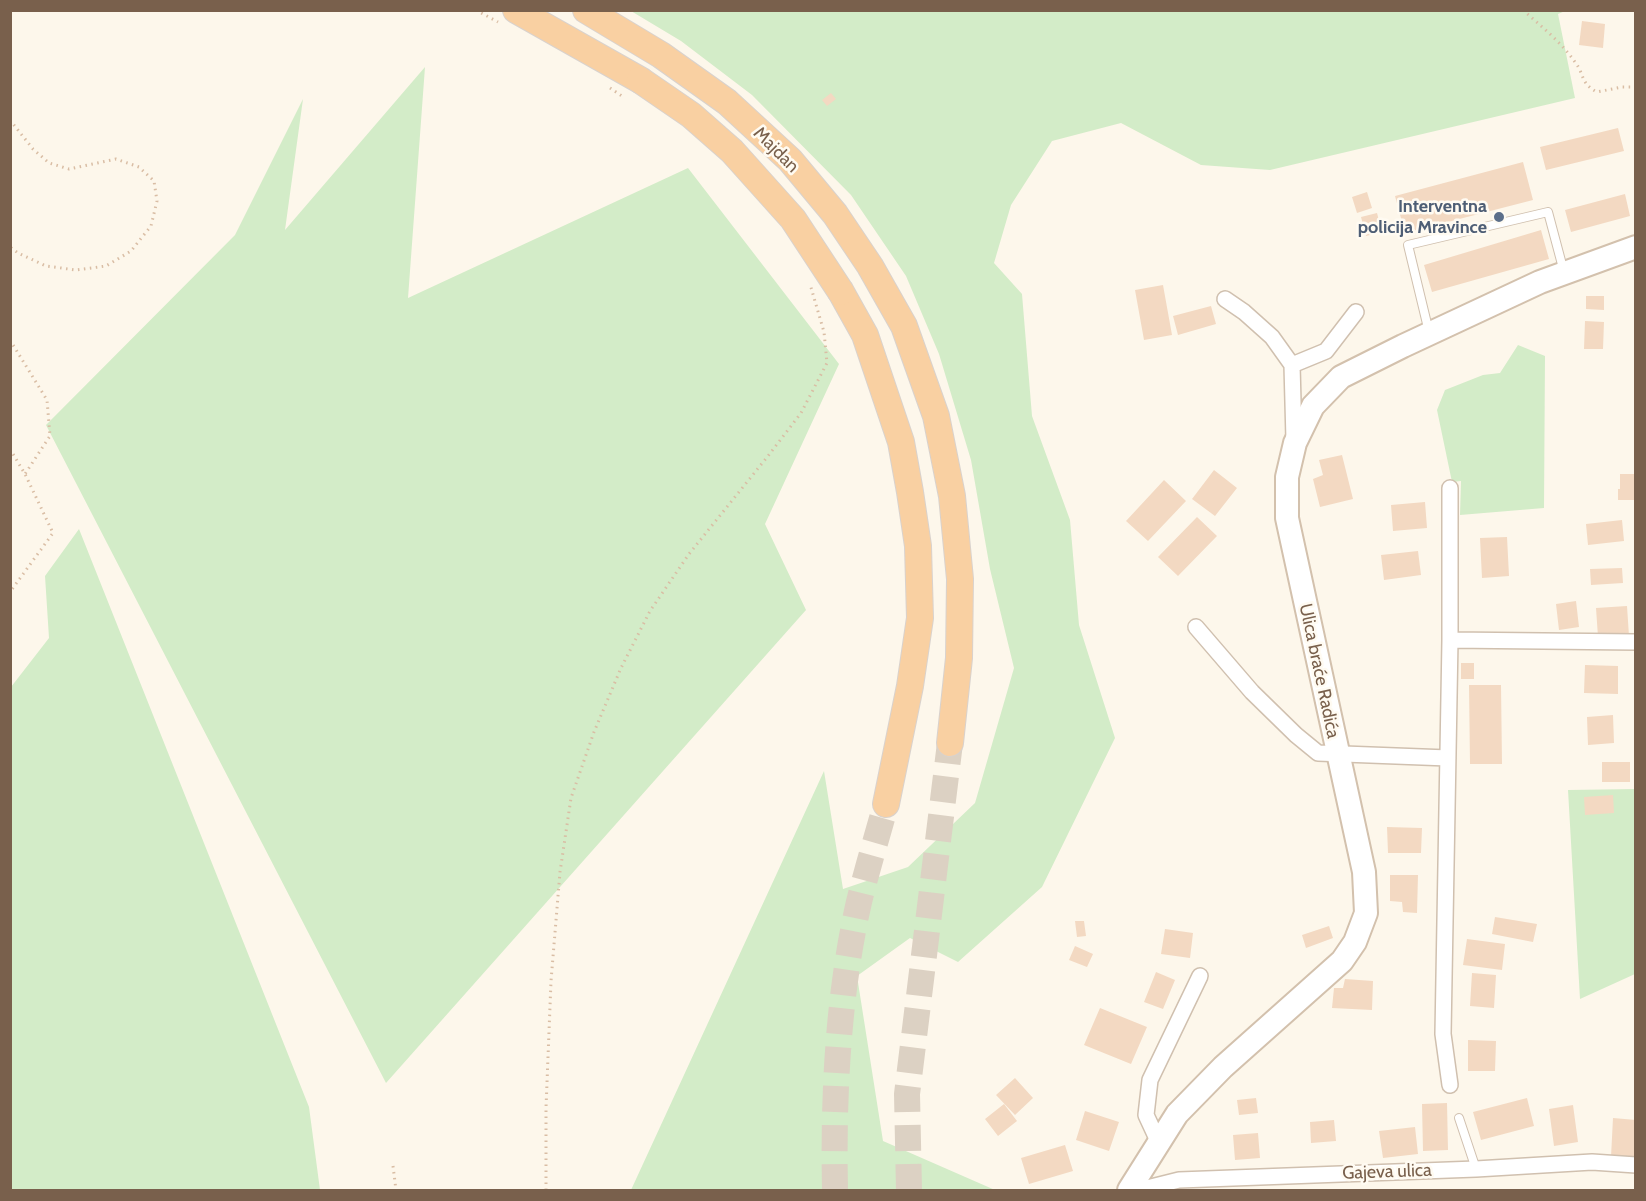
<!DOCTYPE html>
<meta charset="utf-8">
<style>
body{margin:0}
#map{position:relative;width:1646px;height:1201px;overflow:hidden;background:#fdf7eb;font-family:Cabin,sans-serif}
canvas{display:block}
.frame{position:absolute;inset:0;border:12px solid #79604c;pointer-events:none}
</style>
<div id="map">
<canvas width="1646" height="1201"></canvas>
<div class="frame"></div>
</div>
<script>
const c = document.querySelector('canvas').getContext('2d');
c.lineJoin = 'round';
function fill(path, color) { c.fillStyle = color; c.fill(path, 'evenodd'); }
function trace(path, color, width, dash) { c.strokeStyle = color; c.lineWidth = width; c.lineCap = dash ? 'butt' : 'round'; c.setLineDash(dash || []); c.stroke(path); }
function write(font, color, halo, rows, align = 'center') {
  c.font = font + ' Cabin,sans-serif'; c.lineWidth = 5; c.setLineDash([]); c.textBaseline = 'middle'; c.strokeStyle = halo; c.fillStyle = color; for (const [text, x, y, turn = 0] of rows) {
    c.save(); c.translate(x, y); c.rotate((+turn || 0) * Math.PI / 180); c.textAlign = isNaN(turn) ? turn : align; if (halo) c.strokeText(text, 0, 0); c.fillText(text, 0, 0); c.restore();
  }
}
fill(new Path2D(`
 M631,11H1565L1558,14L1575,98L1270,170L1201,165L1121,123L1052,141L1011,205L994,263L1022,294L1032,416L1070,520L1079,625L1115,738L1042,887L958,962L910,938L857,976L883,1141L995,1190H631L824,771L843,889L908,867L975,803L1014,668L990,569L971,460L939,354L906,276L851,195L752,95L681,41Z
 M425,67L408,298L688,168L839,364L765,524L806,610L386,1083L46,425L235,235L303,99L285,230Z
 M1518,345L1545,356L1544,508L1460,515L1461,481L1452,482L1437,410L1445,390L1483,375L1500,373Z
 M79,529L309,1107L320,1190H11V687L49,638L45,576Z
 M1635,789V974L1580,999L1568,790Z`), '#d3ecc8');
fill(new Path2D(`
 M1582,21L1605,24L1603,48L1579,45Z
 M831,93L836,99L827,106L822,100Z
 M1618,128L1624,151L1546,170L1540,147Z
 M1523,162L1533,200L1405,233L1395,196Z
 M1367,192L1372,208L1357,213L1352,197Z
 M1625,194L1630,216L1571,232L1565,210Z
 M1377,213L1382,232L1366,236L1361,217Z
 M1541,230L1549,259L1432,292L1424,265Z
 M1163,285L1172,335L1144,340L1135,290Z
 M1586,296H1604V310L1586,309Z
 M1211,306L1216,324L1178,335L1173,316Z
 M1585,321L1604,322L1603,349H1584Z
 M1342,455L1353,499L1320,507L1313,479L1323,475L1319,460Z
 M1214,470L1237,488L1215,516L1192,499Z
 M1620,474H1636V500H1618V489H1620Z
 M1164,480L1186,501L1148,541L1126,521Z
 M1425,502L1427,528L1393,531L1391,505Z
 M1197,517L1217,536L1178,576L1158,557Z
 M1622,520L1624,541L1588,545L1586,524Z
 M1507,537L1509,576L1482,578L1480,538Z
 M1418,551L1421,575L1384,580L1381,555Z
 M1622,568L1623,583L1591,585L1590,569Z
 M1576,601L1579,627L1559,630L1556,604Z
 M1627,606L1629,636L1598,637L1596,608Z
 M1461,663H1474V679H1461Z
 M1585,665L1618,666V694L1584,693Z
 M1469,685H1501L1502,764H1470Z
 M1613,715L1614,743L1588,745L1587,717Z
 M1602,762H1630V782H1602Z
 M1613,795L1614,813L1585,815L1584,797Z
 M1387,827L1422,828L1421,853H1388Z
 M1390,875H1418L1417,913L1403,912L1402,902L1390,901Z
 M1495,917L1537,924L1533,942L1492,934Z
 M1075,921H1084L1086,936L1077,937Z
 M1329,926L1333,938L1306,948L1302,935Z
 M1165,929L1193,933L1190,958L1161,954Z
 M1467,939L1505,944L1502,970L1463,965Z
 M1075,946L1093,954L1087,967L1069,960Z
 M1156,972L1175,980L1163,1009L1144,1002Z
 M1472,973L1496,975L1494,1008L1470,1006Z
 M1345,979L1373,981L1372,1010L1332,1008L1334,988H1343Z
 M1100,1008L1147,1027L1131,1064L1084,1045Z
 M1468,1040L1496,1041L1495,1071H1468Z
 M1015,1078L1033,1098L1015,1115L996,1095Z
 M1256,1098L1258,1113L1239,1115L1237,1100Z
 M1527,1098L1534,1126L1481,1140L1473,1112Z
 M1447,1103L1448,1150L1423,1151L1422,1104Z
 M1004,1104L1017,1121L998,1136L985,1119Z
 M1573,1105L1578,1142L1554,1146L1549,1109Z
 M1085,1111L1119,1122L1109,1151L1076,1140Z
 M1613,1118L1636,1120V1158L1611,1157Z
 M1334,1120L1336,1141L1311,1143L1310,1122Z
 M1415,1127L1418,1154L1383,1158L1379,1131Z
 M1258,1133L1260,1158L1235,1160L1233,1135Z
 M1065,1145L1073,1171L1029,1184L1021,1158Z`), '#f3d9c2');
trace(new Path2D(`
 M835,1190C833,1097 838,994 859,902C867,869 877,837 886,804
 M909,1190L907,1094L950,743`), '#dcd1c3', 26, [26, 13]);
const service = new Path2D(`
 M1429,332L1408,245L1548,212L1564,272
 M1459,1118L1476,1169`);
const minor = new Path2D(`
 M1225,299L1244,312L1272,337L1292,365L1294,440
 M1292,365L1326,351L1356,312
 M1450,488V640L1443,1034L1450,1085
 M1196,627L1252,692L1296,735L1318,753L1448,758
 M1450,640L1636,642
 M1159,1143L1146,1115L1150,1080L1200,976
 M1139,1190L1179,1180L1476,1169L1592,1162L1636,1165`);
const secondary = new Path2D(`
 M1129,1190L1177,1114L1223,1067L1342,961L1355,942L1366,913L1364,872L1287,518V477L1295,443L1313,406L1341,377L1403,346L1540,282L1636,247`);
const trunk = new Path2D(`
 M516,10L640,80
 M586,10L661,55L727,102L790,160L835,214L870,266L904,326L936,416L952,496L960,579L959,658L950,743
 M841,292L865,335L901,442L910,492L918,546L920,618L910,686L886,804`);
trace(service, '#d0c0af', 10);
trace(minor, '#d0c0af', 18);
trace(secondary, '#d3c1ad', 26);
trace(trunk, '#d9d2cd', 28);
trace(new Path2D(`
 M476,10L498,22
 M1523,10C1541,26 1561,42 1575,62C1585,75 1580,83 1597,92L1622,87H1636
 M610,88L622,96H625
 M10,120L33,149L49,163L69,169L116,159L139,167L154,181L157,201L151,226L131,251L106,266L76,270L46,266L18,253L10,247
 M10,340L47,400L50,436L25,474
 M10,449L25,474L53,533L10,592
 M393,1166L396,1190
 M546,1190V1108L551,981L560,872L571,798L594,732L621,668L650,611L689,554L768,456L801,413L827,363L824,332L810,284`), '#d9bda4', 3, [1.5, 4.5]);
trace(service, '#fff', 8);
trace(minor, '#fff', 15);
trace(secondary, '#fff', 22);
trace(trunk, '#f9d0a2', 26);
const trunkBridge = new Path2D(`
 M640,80L691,115L732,151L793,219L841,292`);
trace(trunkBridge, '#d9d2cd', 28, []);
trace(trunkBridge, '#f9d0a2', 26);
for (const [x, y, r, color] of [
 [1499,217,6,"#5c6f8a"]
]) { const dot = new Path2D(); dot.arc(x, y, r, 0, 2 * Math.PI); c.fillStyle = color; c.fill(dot); trace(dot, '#fffbf2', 2); }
write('18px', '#79604c', '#fffbf2', [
 ["Majdan",776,150,45],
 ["Ulica braće Radića",1319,671,78],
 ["Gajeva ulica",1387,1172,-2]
]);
write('bold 18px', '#4e5e75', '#fffbf2', [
 ["Interventna",1487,207],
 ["policija Mravince",1487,228]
], 'right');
</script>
